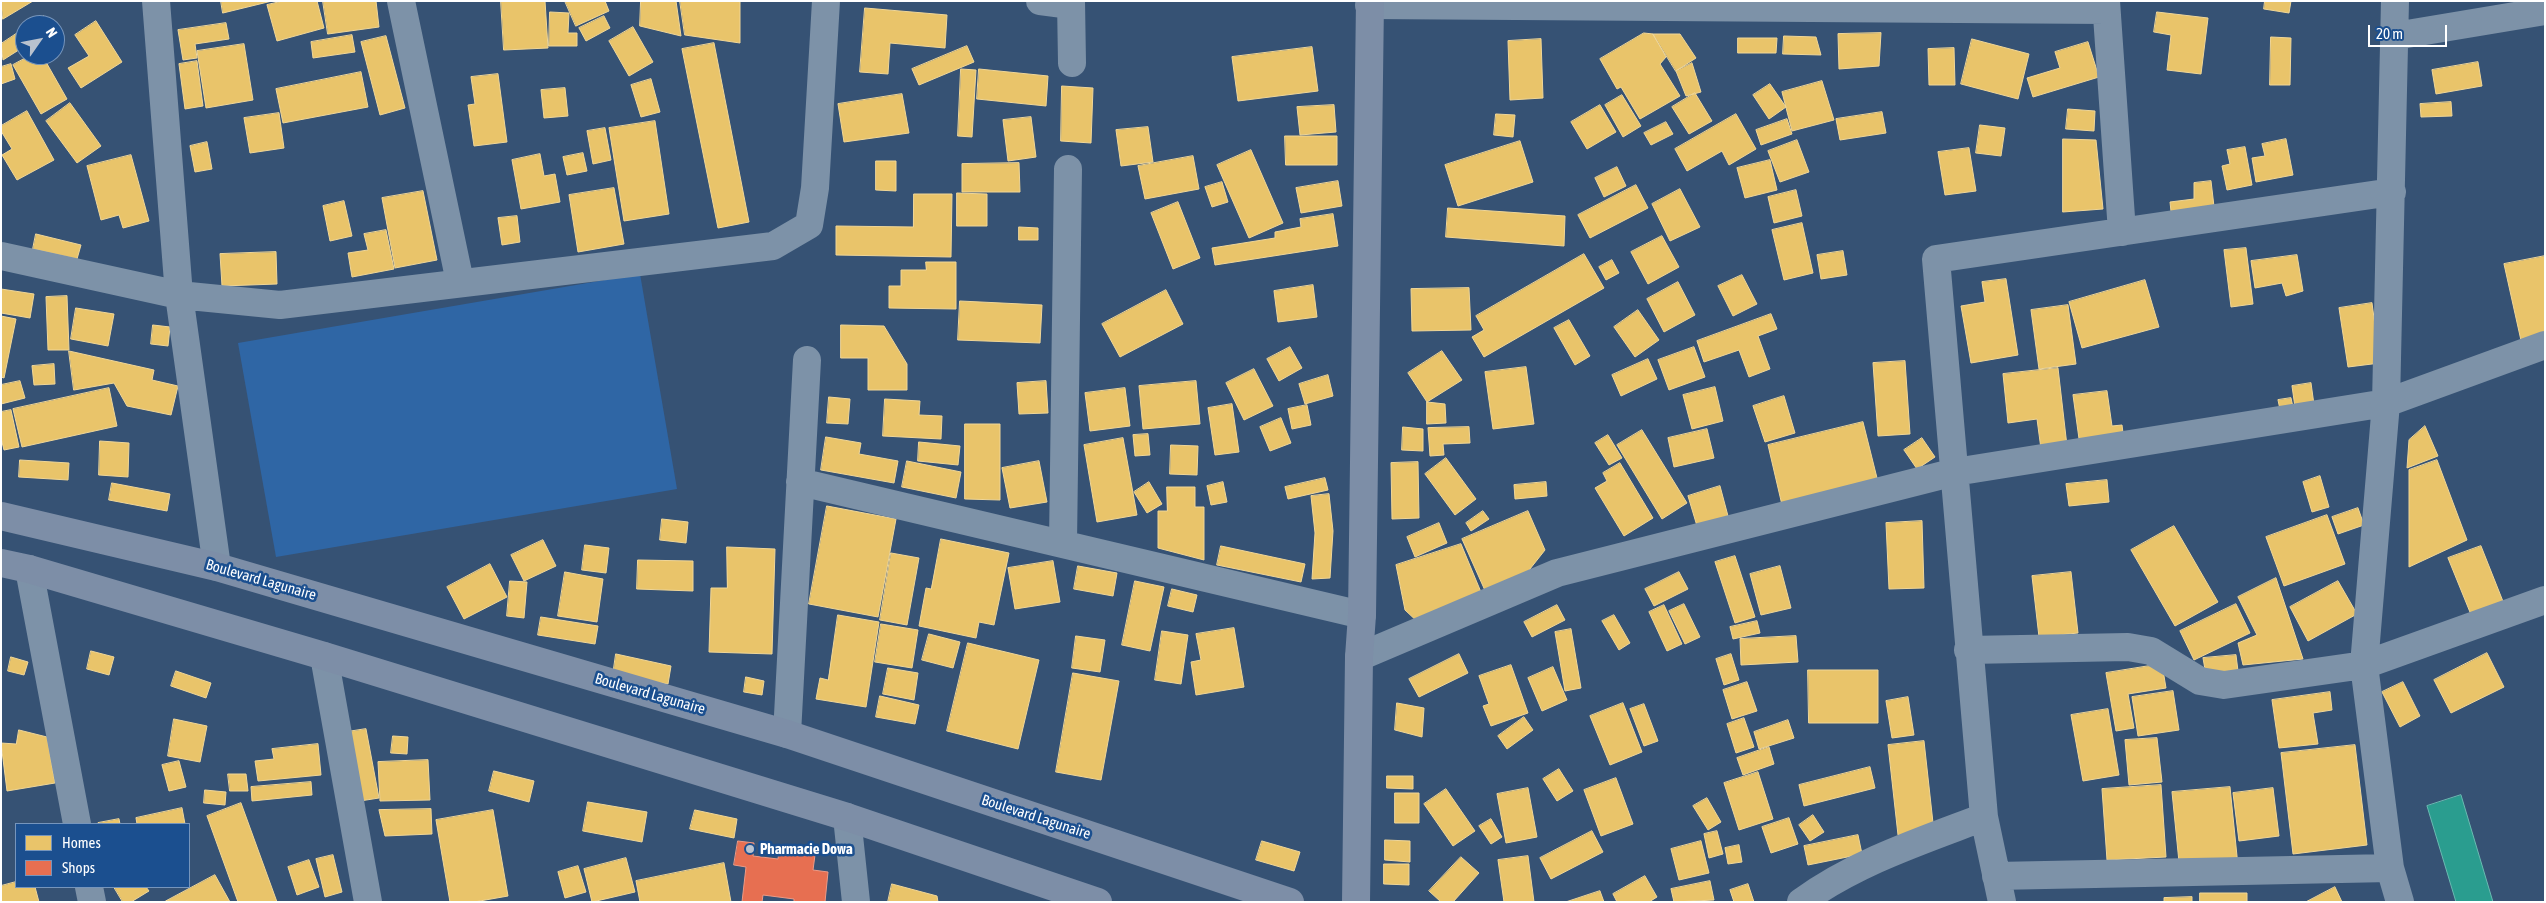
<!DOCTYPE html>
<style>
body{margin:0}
#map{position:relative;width:2546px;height:903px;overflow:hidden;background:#365274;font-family:"Asap Condensed",sans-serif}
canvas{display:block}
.frame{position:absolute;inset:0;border:2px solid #fff;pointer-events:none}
.legend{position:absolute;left:15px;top:823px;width:175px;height:65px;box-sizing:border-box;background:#1b4f8f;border:1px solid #7695bc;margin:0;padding:6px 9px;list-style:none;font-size:15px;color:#fff}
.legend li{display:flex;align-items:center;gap:10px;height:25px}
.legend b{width:25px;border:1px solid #7695bc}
.north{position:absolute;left:15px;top:15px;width:50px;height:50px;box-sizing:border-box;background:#1b4f8f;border:1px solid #7695bc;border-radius:50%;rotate:57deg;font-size:14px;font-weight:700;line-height:20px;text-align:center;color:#fff}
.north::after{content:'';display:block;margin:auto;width:18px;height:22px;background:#b9c2ce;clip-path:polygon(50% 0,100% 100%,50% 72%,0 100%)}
.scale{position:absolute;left:2368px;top:25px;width:79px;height:22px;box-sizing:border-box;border:2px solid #fff;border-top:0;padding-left:6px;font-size:15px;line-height:18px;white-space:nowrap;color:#fff;-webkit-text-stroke:4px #1b4f8f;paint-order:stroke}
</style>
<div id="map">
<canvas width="2546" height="903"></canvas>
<div class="frame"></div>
<ul class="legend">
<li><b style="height:14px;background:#e9c46a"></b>Homes</li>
<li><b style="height:14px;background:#e76f51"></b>Shops</li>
</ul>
<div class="north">N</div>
<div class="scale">20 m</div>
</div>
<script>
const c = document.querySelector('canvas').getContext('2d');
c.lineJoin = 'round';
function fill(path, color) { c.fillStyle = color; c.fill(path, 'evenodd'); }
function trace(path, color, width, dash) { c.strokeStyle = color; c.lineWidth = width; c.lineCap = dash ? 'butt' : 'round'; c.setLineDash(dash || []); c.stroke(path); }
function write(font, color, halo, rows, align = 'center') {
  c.font = font + ' "Asap Condensed",sans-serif'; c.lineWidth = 5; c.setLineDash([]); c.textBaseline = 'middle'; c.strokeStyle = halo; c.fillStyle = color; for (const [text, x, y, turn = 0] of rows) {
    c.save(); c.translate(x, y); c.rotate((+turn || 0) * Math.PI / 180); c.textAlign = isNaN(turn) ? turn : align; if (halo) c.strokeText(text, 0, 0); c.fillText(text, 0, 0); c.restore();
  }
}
fill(new Path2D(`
 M640,274L677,489L276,557L238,343Z`), '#2f66a5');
const homes = new Path2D(`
 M1,1H33L3,19Z
 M221,1H272L223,13Z
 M283,1H317L324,28L277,41L267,5Z
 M323,1H376L379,27L328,34Z
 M501,1H545L548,48L504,50Z
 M565,1H605L609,11L576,26Z
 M641,1H676L681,36L640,26Z
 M680,1H740V43L685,35Z
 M2265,1H2291L2289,13L2264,9Z
 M865,8L947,15L945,48L890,43L888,74L860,72Z
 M550,12L569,13L568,33H577V46H549Z
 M2157,12L2208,18L2201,74L2167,70L2171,35L2154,32Z
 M44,16L50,25H30Z
 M604,16L610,28L586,41L579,28Z
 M96,21L122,62L81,88L68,68L89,56L75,35Z
 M226,23L229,39L195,44L197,58L183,60L178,30Z
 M633,27L653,62L629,76L609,41Z
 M25,28V46L3,60L1,44Z
 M1644,33L1653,34L1666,57L1660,64L1680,96L1640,119L1621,87L1617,89L1600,59Z
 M1881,33L1879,66L1839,69L1838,34Z
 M1653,34H1680L1696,58L1676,71Z
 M352,35L355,52L313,58L311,42Z
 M386,36L405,108L380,115L361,42Z
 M1784,36L1816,37L1821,55L1783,54Z
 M2271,37L2291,38L2290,85H2270Z
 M1738,38H1777L1776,53H1738Z
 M1541,39L1543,98L1510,100L1508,41Z
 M1972,39L2029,54L2018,99L1961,84Z
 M2088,42L2099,77L2033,97L2027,78L2060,68L2055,52Z
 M714,43L749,222L718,228L682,49Z
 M244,44L253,100L206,108L197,51Z
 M967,46L974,62L919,85L912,69Z
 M1312,47L1318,91L1238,101L1232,57Z
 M1954,48L1955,85H1929L1928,49Z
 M31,55H42L67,99L41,114L13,65Z
 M197,61L203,106L185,109L179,64Z
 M2478,62L2482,86L2436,94L2432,70Z
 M1692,63L1701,92L1686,96L1676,71Z
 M11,64L15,79L1,84V67Z
 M961,69L976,70L972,137L958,136Z
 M979,69L1048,76L1046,106L977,99Z
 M361,72L368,107L283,123L276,89Z
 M498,74L507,142L474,146L468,105L475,104L471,77Z
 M651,79L660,112L641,117L631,85Z
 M1822,81L1834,120L1792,131L1782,92Z
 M1770,84L1786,107L1769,119L1753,95Z
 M1062,86L1093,88L1091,143L1061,141Z
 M565,88L568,116L544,118L541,90Z
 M1695,93L1712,121L1689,134L1672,107Z
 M902,94L909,133L844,142L838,104Z
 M1622,95L1641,126L1623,137L1605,105Z
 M2451,102L2452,116L2421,117L2420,104Z
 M70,103L101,146L77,163L46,121Z
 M1334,105L1336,132L1300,135L1297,107Z
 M1600,105L1616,132L1587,149L1571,122Z
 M2068,109L2095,111L2094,131L2066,129Z
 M27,111L54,160L17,180L2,155L12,149L1,131V126Z
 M1882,112L1886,133L1840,140L1836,119Z
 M279,113L284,148L250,153L244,118Z
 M1496,114L1515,115L1513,137L1494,135Z
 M1736,114L1756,149L1729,165L1722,151L1687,171L1675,149Z
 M1031,117L1036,157L1008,161L1003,120Z
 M1787,119L1792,134L1761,145L1756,130Z
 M655,121L669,214L624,221L609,128Z
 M1666,122L1673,134L1651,145L1644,133Z
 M1980,125L2005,128L2001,156L1976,153Z
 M1148,127L1153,162L1121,166L1116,130Z
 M605,128L611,160L593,164L587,131Z
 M1285,136H1337V165H1286Z
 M2063,139L2096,140L2103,209L2063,212Z
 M2286,139L2293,175L2256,182L2252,158L2265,156L2262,144Z
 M1797,140L1809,172L1780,182L1768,151Z
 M1520,141L1533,182L1458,206L1445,165Z
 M207,142L212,169L195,172L190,146Z
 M2245,147L2252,185L2227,190L2222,166L2230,164L2227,150Z
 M1969,148L1976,191L1945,195L1938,152Z
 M1251,150L1283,223L1249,238L1217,165Z
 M583,153L587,171L567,175L563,157Z
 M540,154L544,176L555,174L560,202L521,209L512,160Z
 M131,155L149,221L123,228L119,215L101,220L87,166Z
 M1193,156L1199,189L1145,199L1138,166Z
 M1770,160L1777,190L1745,198L1737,168Z
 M876,161H896V191L876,190Z
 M1019,163L1020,192H962V164Z
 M1617,167L1626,186L1604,197L1595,178Z
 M1338,181L1342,206L1301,213L1296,188Z
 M2211,181L2215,215L2172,221L2170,202L2194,199V183Z
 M1222,182L1228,202L1212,207L1205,187Z
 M1636,185L1648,208L1590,238L1578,215Z
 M614,188L624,244L578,252L569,195Z
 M1680,189L1700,227L1670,241L1652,204Z
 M1796,190L1802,216L1774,223L1768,197Z
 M423,191L437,260L395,268L382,198Z
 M957,193L987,194V226H957Z
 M914,194H952L951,257L836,255V226L913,227Z
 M344,201L352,236L330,241L323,206Z
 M1178,202L1200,258L1173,269L1151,213Z
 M1448,208L1565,216L1564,246L1446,237Z
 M1333,214L1338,246L1215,265L1212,248L1275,238V232L1301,227L1300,219Z
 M517,216L520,242L502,245L498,218Z
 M1802,223L1813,273L1784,280L1772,230Z
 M1019,227L1038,228V240H1019Z
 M386,230L394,269L352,277L348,253L368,250L364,234Z
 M36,234L81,245L77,259L33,249Z
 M1662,236L1679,267L1648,284L1631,252Z
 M2246,248L2253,304L2231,307L2224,250Z
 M1843,251L1847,275L1821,279L1817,255Z
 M276,252L277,284L222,286L220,254Z
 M1584,254L1604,288L1484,357L1472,337L1484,330L1476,316Z
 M2297,255L2303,291L2286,296L2282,283L2255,288L2251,261Z
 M2545,256V338L2522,345L2504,264Z
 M1612,260L1619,273L1606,280L1599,267Z
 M926,262H956V309L889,308V286H901V270H926Z
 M1742,275L1757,304L1733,316L1718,286Z
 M2006,279L2018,355L1971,363L1961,306L1985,302L1982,282Z
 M2145,280L2159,327L2082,348L2069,302Z
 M1678,282L1695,315L1664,332L1647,299Z
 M1313,285L1317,317L1278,322L1274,291Z
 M1469,288L1471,330L1412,331L1411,289Z
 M1,289L34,294L30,318L1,313Z
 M1166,290L1183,324L1120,357L1102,324Z
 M67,296L69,350H48L46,297Z
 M960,301L1042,305L1040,343L958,340Z
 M2372,303L2380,363L2348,367L2339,308Z
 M2068,305L2076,364L2039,369L2031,310Z
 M76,308L114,314L108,346L71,339Z
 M1638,310L1659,340L1635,357L1614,327Z
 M1771,314L1777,329L1758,336L1770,369L1749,377L1739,350L1704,362L1697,341Z
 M1,316L16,319L4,378L1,377Z
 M1569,320L1590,356L1575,365L1554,328Z
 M153,325L170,327L168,346L151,344Z
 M841,325L884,326L907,364V390H868V358H841Z
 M1290,347L1302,368L1279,381L1267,359Z
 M1694,347L1705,377L1669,390L1658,360Z
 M69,351L154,370L152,380L178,386L171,415L127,406L114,383L74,390Z
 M1442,351L1462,380L1427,402L1408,373Z
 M1648,359L1657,379L1621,396L1612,375Z
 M1905,361L1910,434L1878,436L1873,363Z
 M54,364L55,384L34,385L32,366Z
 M1526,367L1534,424L1493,429L1485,372Z
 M2058,368L2067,446L2041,449L2037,419L2008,423L2003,374Z
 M1254,369L1273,406L1244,420L1226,383Z
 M1328,375L1333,396L1305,404L1299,384Z
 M20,381L25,398L1,404V385Z
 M1046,381L1048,413L1019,414L1017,383Z
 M1196,381L1200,424L1143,429L1139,386Z
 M2311,383L2315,412L2296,414L2292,386Z
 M1715,387L1723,421L1692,429L1683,395Z
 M109,388L117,426L22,447L13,409Z
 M1125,388L1130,426L1090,431L1085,393Z
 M2107,391L2112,426L2122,425L2124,441L2080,446L2073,395Z
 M1784,396L1795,433L1765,442L1753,406Z
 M829,397L850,399L848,424L827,423Z
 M2291,398L2295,416L2282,419L2278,400Z
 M885,399L920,401L919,415L942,416L941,439L883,436Z
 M1427,402L1445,404L1446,423L1427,424Z
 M1232,404L1239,452L1215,455L1208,408Z
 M1307,405L1311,425L1292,429L1288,409Z
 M11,410L19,447L4,450L1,438V412Z
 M1281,418L1291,443L1270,451L1260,427Z
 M1863,422L1878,482L1782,505L1768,445Z
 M965,424H1000V500L965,499Z
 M2425,426L2438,456L2407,468L2409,440Z
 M1403,427L1423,429V451L1402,450Z
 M1469,427L1470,443L1443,444L1444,455L1430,456L1428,428Z
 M1707,429L1714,458L1674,467L1668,438Z
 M1642,430L1687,503L1662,519L1617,445Z
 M1148,434L1150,455L1135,456L1133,435Z
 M1608,435L1622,458L1609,465L1595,443Z
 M826,437L861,443L859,454L898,461L894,483L821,470Z
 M1123,438L1137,515L1097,522L1084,445Z
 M1922,438L1935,457L1917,469L1904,450Z
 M100,441L129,443L128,477L99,475Z
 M919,442L960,446L958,465L918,461Z
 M1171,445L1198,446L1197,475L1170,474Z
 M1446,458L1476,499L1455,515L1425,474Z
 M20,460L69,463L68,480L19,477Z
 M2437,460L2467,540L2409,567V470Z
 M907,461L961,472L956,498L902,487Z
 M1039,461L1047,502L1010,508L1002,468Z
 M1418,462L1419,518L1392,519L1391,463Z
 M1620,463L1653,518L1624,536L1595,488L1607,481L1603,473Z
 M2320,476L2329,507L2312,512L2303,482Z
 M1325,478L1328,490L1288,499L1285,487Z
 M2107,480L2109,502L2069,506L2066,484Z
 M1149,482L1162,504L1147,513L1134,492Z
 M1223,482L1227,502L1211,505L1207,486Z
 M1546,482L1547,496L1515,499L1514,485Z
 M112,483L170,494L167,511L109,500Z
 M1720,486L1728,516L1697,526L1688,496Z
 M1167,487H1195V507H1204V560L1158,548V511H1167Z
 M1329,494L1333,531L1330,578L1312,579L1315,533L1311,496Z
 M827,506L896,519L878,617L809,604Z
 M2358,508L2364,525L2338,534L2332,517Z
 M1483,511L1489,519L1471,531L1466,523Z
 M1528,511L1545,550L1526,574L1487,595L1462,539Z
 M2327,515L2345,564L2284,586L2266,537Z
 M662,519L688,522L686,543L660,540Z
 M1922,521L1924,588L1889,589L1886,523Z
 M1439,523L1447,543L1415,557L1407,537Z
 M2174,526L2218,602L2175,626L2131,550Z
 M941,539L1009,553L994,625L979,622L976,638L919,626L926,588L931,589Z
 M543,540L556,566L524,581L511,555Z
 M1461,544L1483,597L1421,625L1405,610L1396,565Z
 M585,545L609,548L606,573L582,570Z
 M1221,546L1305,564L1301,582L1217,565Z
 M2481,546L2506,609L2474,622L2448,558Z
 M727,547L775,549L772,654L709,652L711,588H727Z
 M891,553L919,558L907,625L880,620Z
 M1735,556L1755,617L1735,623L1715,562Z
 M638,560L693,561V591L637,589Z
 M1053,561L1060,602L1015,609L1008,568Z
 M490,564L507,597L464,619L447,587Z
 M1078,566L1117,573L1113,596L1074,589Z
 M1780,566L1791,608L1761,615L1750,574Z
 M565,572L603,579L597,622L558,616Z
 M1679,572L1688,589L1654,606L1645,589Z
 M2071,572L2078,633L2039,637L2032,576Z
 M2276,578L2303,659L2243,665L2238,643L2257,635L2238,597Z
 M510,581L527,582L524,618L507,616Z
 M1135,581L1164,587L1150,651L1122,645Z
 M2338,581L2357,614L2308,641L2290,607Z
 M1172,589L1197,595L1193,612L1168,606Z
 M1684,604L1700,637L1685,644L1669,611Z
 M2236,604L2250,633L2194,660L2180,631Z
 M1557,605L1565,620L1532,637L1524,622Z
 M1664,605L1682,644L1667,651L1649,612Z
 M838,615L879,622L866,707L816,699L820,678L828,680Z
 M1614,615L1630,643L1619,650L1602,621Z
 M541,617L598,626L595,644L538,635Z
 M1757,621L1760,633L1733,639L1730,627Z
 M881,624L918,630L912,668L875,662Z
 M1234,628L1244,687L1196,695L1191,662L1201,660L1196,634Z
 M1571,629L1581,688L1565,691L1555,632Z
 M1162,631L1188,635L1181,684L1155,680Z
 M929,634L960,642L953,668L922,660Z
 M1076,636L1105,640L1100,672L1072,668Z
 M1796,636L1798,662L1741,665L1740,639Z
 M968,643L1039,660L1018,749L947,731Z
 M91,651L114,657L109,675L87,669Z
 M2487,653L2504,687L2451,713L2434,680Z
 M616,654L671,666L668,684L613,675Z
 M1459,654L1468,673L1419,697L1409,679Z
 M1731,654L1739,680L1724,685L1716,659Z
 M2236,655L2238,671L2206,675L2203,658Z
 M11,657L28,662L24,675L8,671Z
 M2162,664L2166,688L2128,694L2134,728L2116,731L2106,673Z
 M1511,665L1528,713L1491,726L1483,706L1489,704L1479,676Z
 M1553,667L1567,700L1542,711L1528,678Z
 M888,668L918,673L914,700L883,694Z
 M1808,670H1878V723H1809Z
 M176,671L211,683L206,698L171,686Z
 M1073,673L1119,681L1101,780L1056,772Z
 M746,677L764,681L762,695L744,692Z
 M1747,682L1757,711L1732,719L1723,690Z
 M2403,682L2420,716L2400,727L2382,692Z
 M2173,691L2179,730L2138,736L2132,697Z
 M2330,692L2332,710L2313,713L2318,744L2279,748L2272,700Z
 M880,696L919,705L915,724L876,717Z
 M1908,697L1914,735L1892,738L1886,701Z
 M1397,703L1424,708L1422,737L1395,730Z
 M1623,703L1642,752L1610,765L1590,716Z
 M1644,704L1658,741L1644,746L1630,709Z
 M2108,709L2119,775L2083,781L2071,715Z
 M1524,717L1533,730L1507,749L1498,736Z
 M1744,718L1754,747L1736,753L1727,724Z
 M174,719L207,726L200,762L168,756Z
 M1788,720L1794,738L1759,749L1754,732Z
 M366,729L379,798L360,801L347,732Z
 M19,730L47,737L55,783L7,791L1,743L16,744Z
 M393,736L408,737L407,754L391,753Z
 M2157,738L2162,782L2129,785L2125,740Z
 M1924,741L1934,832L1898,835L1888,745Z
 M318,744L321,775L258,781L255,761L274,759L272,749Z
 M2355,745L2367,845L2293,854L2281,753Z
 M1769,747L1774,764L1743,775L1737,758Z
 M428,760L430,800L380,801L378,762Z
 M179,761L186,787L169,791L162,765Z
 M1870,767L1875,788L1804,806L1799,785Z
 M1559,769L1573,791L1557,801L1543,779Z
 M494,771L534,781L529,802L489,791Z
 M1758,772L1773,819L1739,830L1724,783Z
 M228,774H246L248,791H230Z
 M1387,776H1413V789L1387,788Z
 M1616,778L1633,824L1601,836L1584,790Z
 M311,782L312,795L252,801L251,787Z
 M2161,785L2166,857L2107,860L2102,789Z
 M2230,787L2238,866L2180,872L2172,792Z
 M1528,788L1537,837L1506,843L1497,794Z
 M2273,788L2279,836L2239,841L2233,793Z
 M1446,789L1475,831L1453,846L1424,804Z
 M205,790L226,792L225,805L204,803Z
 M1395,793H1419V823H1395Z
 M1707,798L1721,822L1708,830L1693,806Z
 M588,802L647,812L642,842L583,831Z
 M241,803L277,902H238L207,816Z
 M182,808L185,824H137L136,818Z
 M431,809L432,834L385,836L379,810Z
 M493,810L508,896L474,902H450L436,820Z
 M695,810L737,819L734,838L690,829Z
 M1813,815L1824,832L1810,841L1799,825Z
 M1789,818L1798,844L1771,853L1762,827Z
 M119,819L120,824H98V823Z
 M1491,819L1502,837L1491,844L1479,826Z
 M1592,831L1603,852L1551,879L1540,858Z
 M1717,831L1723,854L1709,858L1704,834Z
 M1858,835L1862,854L1808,865L1804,846Z
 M1385,840L1410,841V862L1385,860Z
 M1262,841L1300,852L1294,871L1256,860Z
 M1701,841L1709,873L1679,880L1671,849Z
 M1739,845L1742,862L1728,864L1725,848Z
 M333,855L342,892L325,897L316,859Z
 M1528,856L1534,902H1504L1498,860Z
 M1461,857L1479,873L1453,902H1441L1429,891Z
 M626,858L635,892L592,902L584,869Z
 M309,860L319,887L297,895L288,867Z
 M724,863L731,902H640L636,881Z
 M1384,864H1409V885L1384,884Z
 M578,866L586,892L565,898L558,872Z
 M215,875L230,902L166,901Z
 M1645,876L1657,897L1649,902H1617L1613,894Z
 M1710,881L1714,900L1674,902L1671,889Z
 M16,882V887H35L39,902H1V886Z
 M892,884L937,896L938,902H888Z
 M1748,884L1754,902H1734L1730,890Z
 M114,887H146L149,891L131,902H123Z
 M2335,887L2342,902H2306Z
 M1600,891L1604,902H1566Z
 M2200,893H2247V902H2200Z
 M2192,897V902H2164V898Z`);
fill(homes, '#e9c46a');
trace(homes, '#f0d697', 1);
const shops = new Path2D(`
 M738,841L754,843L753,856L778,859L779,850L815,855L813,870L828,872L825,902H794V899L763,895L762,902H742L746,867L734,865Z`);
fill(shops, '#e76f51');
trace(shops, '#ee9a85', 1);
const schools = new Path2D(`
 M2461,795L2493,902H2456L2427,806Z`);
fill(schools, '#2a9d8f');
trace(schools, '#6abab1', 1);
trace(new Path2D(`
 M156,1L179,295L217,567
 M401,1L460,282
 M1040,1L1071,5
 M1071,1L1072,63
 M2106,1L2122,232
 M2395,1L2386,403L2364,665L2390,868L2400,902
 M1369,5L2106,10
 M2395,36L2545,11
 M1,256L179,295L280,305L773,246L809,225L815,188L826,1
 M800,482L1362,615
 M1063,543L1068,169
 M29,569L77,824
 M1968,650L2128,647L2151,651L2200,681L2224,685L2364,665L2545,600
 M324,656L368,902
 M1359,657L1557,573L1955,472L2386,403L2545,345
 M787,734L807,360
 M847,817L856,902
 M1996,876L2390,868
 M89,887L92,902
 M1801,902C1856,862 1921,841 1984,817
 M2002,902L1984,817L1936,259L2392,192`), '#7d92a8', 28);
trace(new Path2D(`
 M1,516L217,567L787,734L1290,902
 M1,563L29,569L324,656L847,817L1098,902
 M1356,902L1359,657L1362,615L1370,1`), '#7d8ea7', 28);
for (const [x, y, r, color] of [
 [750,849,5,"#b9c2ce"]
]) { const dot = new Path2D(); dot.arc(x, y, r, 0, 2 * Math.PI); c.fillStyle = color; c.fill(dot); trace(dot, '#1b4f8f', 2); }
write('15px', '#fff', '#1b4f8f', [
 ["Boulevard Lagunaire",261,580,16],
 ["Boulevard Lagunaire",650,694,16],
 ["Boulevard Lagunaire",1036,817,18]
]);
write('bold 15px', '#fff', '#1b4f8f', [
 ["Pharmacie Dowa",760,849]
], 'left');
</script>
